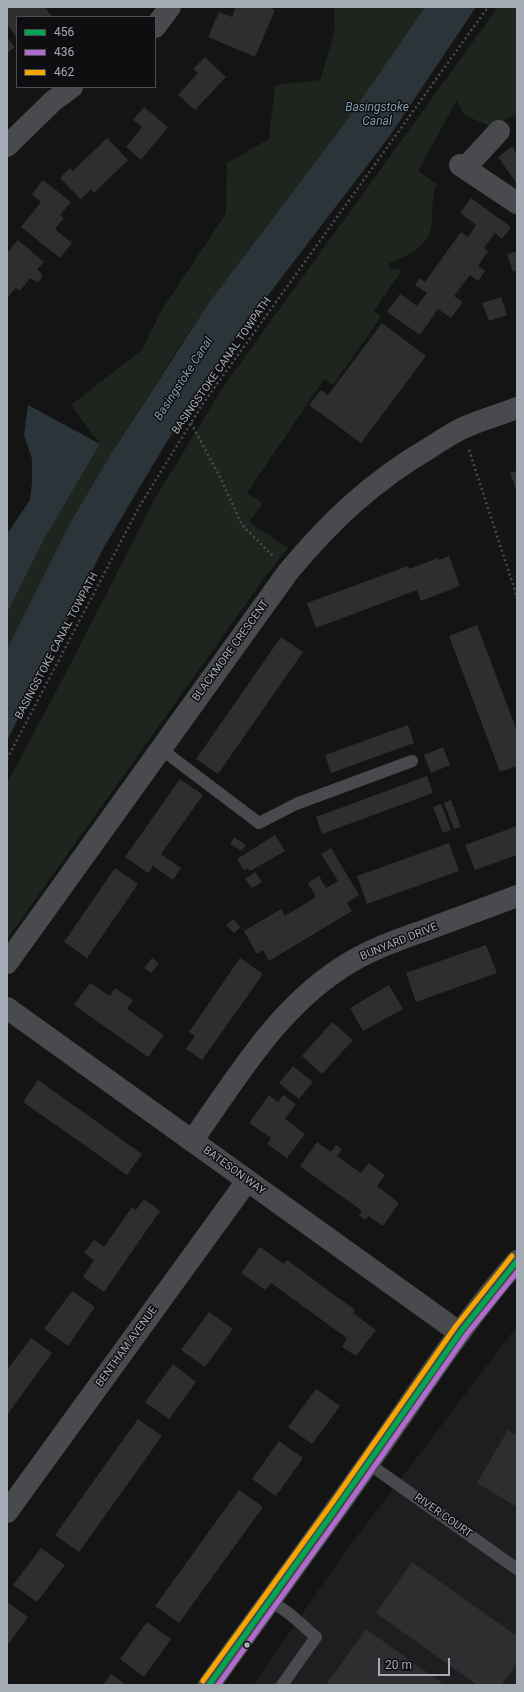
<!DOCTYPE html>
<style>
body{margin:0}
#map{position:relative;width:524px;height:1692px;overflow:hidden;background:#141414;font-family:Roboto,sans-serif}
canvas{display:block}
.frame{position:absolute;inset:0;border:8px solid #a5abb5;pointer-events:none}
.legend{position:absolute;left:16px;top:16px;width:140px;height:72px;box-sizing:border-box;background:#0e0e10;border:1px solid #4a4d52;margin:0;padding:5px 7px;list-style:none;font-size:12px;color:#a5abb5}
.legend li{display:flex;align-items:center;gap:8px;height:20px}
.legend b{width:20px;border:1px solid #4a4d52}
.scale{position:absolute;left:378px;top:1658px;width:72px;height:18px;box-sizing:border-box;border:2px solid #a5abb5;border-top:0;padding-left:5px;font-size:12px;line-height:14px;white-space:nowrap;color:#a5abb5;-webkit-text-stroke:3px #0e0e10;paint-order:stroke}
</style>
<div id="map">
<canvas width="524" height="1692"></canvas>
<div class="frame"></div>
<ul class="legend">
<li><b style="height:5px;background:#00a651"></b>456</li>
<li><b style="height:5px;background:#b06ccc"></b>436</li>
<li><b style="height:5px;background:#f7a600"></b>462</li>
</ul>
<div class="scale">20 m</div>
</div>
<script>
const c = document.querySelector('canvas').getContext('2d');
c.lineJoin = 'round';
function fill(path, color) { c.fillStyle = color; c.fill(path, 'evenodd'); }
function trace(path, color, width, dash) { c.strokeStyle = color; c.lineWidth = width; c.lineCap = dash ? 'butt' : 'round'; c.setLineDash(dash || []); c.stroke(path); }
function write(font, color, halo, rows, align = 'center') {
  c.font = font + ' Roboto,sans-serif'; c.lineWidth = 3; c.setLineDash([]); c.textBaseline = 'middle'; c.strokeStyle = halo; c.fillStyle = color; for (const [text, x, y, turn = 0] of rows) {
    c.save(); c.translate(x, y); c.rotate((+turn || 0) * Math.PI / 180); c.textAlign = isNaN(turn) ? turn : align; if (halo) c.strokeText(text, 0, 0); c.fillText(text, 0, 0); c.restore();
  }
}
fill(new Path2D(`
 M517,1326V1685H253L342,1556Z`), '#1e1e20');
fill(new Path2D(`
 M334,7H425L347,120L210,301L174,355L109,457L70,523L7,649V613L43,541L100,444L71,405L142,350L161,311L226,213L227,163L269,139L275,85L320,80L335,30Z
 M498,7H517V113L494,128L464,115L457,100L418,171L437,184C431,200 433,205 432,221C431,245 410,256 389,263L391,270L398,268L401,271L374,311L381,317L333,385L324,379L247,493L263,503L249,522L288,548L265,577L7,939V783L69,667L153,502L223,387Z`), '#1e241e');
fill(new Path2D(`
 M425,7H476L389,137L224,353L166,443L103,549L7,741V649L70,523L109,457L210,301L347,120Z
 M28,405L100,444L43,541L7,613V534L30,500L32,482V459L24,435Z`), '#2b3439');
fill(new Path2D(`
 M8,7H45L51,16L49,17H17V38L7,24V8Z
 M236,7H268L275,10L255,57L208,37L219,12L232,17Z
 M7,37L15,47L7,53Z
 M205,57L226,77L195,110L178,95L198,73L193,69Z
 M144,107L168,127L141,160L126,147L142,127L133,120Z
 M107,138L128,160L94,193L91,189L81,199L60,178L70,168L73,171Z
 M512,146L517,154V184L498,157Z
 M43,180L71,202L60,215L64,218L55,229L72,243L60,258L21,227L41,202L32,194Z
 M471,198L511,227L502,239L495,233L484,248L488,251L478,266L485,271L478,281L470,275L454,296L463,302L451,318L438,309L420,335L387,312L400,294L417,306L427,293L415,285L420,278L425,282L461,232L468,237L476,225L460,213Z
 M18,240L44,262L37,269L41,273L42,278L38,282L30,278L20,291L16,288L7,298V253Z
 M517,251V270L513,272L507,254Z
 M501,297L507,315L489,321L482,303Z
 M382,323L426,356L361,443L309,405L321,390L328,395Z
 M517,471V492L510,473Z
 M449,556L460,586L421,601L417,590L316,628L307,603L408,566L409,569L438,558L439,560Z
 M477,625L517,731V766L500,772L449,636Z
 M281,637L303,652L218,774L196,759Z
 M408,725L414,743L331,773L325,755Z
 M443,747L450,765L431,773L424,755Z
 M427,776L433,793L322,834L316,817Z
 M180,779L203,795L161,854L181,868L173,880L153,866L148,873L125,857Z
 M451,800L461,827L454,829L444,803Z
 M441,804L451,830L443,833L433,807Z
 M517,826V855L475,870L465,845Z
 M275,835L285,851L250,871L248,868L244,870L237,859Z
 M234,837L246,845L242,851L230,844Z
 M449,843L459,871L367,904L357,876Z
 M331,848L359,895L347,903L352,911L269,961L263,950L257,954L244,931L281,909L285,916L316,897L308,883L319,876L326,888L338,881L321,854Z
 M115,868L138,884L87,958L64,942Z
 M255,872L262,882L252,888L245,879Z
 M233,919L241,927L234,933L226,925Z
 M486,945L497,973L416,1002L406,973Z
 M152,958L159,963L151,973L144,968Z
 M240,958L263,974L202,1060L186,1049L195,1036L189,1032Z
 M90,983L110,996L115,988L133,1000L127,1009L164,1035L148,1057L74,1005Z
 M389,985L403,1009L363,1031L350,1008Z
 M332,1022L353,1040L322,1074L302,1056Z
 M293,1066L313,1082L299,1099L279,1083Z
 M38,1080L142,1154L127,1175L23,1102Z
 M269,1095L278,1102L283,1095L296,1104L285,1119L305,1134L287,1158L267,1144L271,1138L249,1123Z
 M317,1142L331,1152L336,1145L342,1149L337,1156L361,1173L369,1163L385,1175L377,1186L399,1203L383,1226L368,1216L365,1220L359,1215L362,1211L300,1166Z
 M144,1199L160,1211L104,1292L83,1277L94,1260L84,1253L94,1240L104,1247L132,1207L136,1210Z
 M260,1247L284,1264L287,1260L355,1310L353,1313L376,1330L356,1356L342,1347L347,1338L304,1307L271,1283L265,1290L241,1273Z
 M72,1291L95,1307L68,1346L44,1329Z
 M209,1312L233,1329L205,1367L181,1350Z
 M31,1338L52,1353L7,1415V1370Z
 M173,1364L196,1382L169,1419L145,1402Z
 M316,1389L340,1406L312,1444L288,1427Z
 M138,1419L162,1436L79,1552L55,1535Z
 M508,1430L517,1435V1507L477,1483Z
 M279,1441L303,1458L276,1496L252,1479Z
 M239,1490L263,1507L179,1623L155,1606Z
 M41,1548L65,1565L37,1602L13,1585Z
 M412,1562L517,1636V1663L501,1685H477L376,1613Z
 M7,1602L28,1617L7,1646Z
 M147,1622L171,1639L144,1677L120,1659Z
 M366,1629L442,1683L440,1685H326Z
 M111,1674L126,1685H103Z`), '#2e2e30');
trace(new Path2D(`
 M191,423L221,479L242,525L273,556
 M469,450L517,597
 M7,759L139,507L202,405L488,7`), '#4a4b4f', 2.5, [2, 3]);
trace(new Path2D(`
 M161,749L259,823L296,804L412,761
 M369,1464L517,1569
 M270,1600L291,1615L316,1637L282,1685`), '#484a4d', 12);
trace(new Path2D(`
 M155,27L170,7
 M7,146L53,101L72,87
 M460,165L517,203
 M465,168L499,131
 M7,963L288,572C331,520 373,481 431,447C442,440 452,433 463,428C480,420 499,415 517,408
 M7,1008L460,1333
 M192,1141C236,1079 276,1010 341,968C366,951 395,941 423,931C455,919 486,908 517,896
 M7,1512L247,1181`), '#484a4d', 22);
trace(new Path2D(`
 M209,1685C265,1607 322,1530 377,1451C422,1387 465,1320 517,1261`), '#484a4d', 22);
trace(new Path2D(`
 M209,1685L335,1510L462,1330L517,1261`), '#00a651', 5);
trace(new Path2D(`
 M218,1685L341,1514L467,1334L517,1272`), '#b06ccc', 5);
trace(new Path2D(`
 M203,1681L330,1506L456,1326L512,1256`), '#f7a600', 5);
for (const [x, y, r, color] of [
 [247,1645,3.5,"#a5abb5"]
]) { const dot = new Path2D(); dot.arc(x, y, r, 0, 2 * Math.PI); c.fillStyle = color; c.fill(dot); trace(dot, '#0e0e10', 1.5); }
write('11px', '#a5abb5', '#0e0e10', [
 ["BASINGSTOKE CANAL TOWPATH",222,366,-55],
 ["BASINGSTOKE CANAL TOWPATH",57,646,-62],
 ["BLACKMORE CRESCENT",231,651,-54],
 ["BUNYARD DRIVE",399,942,-22],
 ["BATESON WAY",234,1171,36],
 ["BENTHAM AVENUE",127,1347,-54],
 ["RIVER COURT",443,1516,35]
]);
write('italic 12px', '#7d9baf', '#0e0e10', [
 ["Basingstoke",377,108],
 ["Canal",377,122],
 ["Basingstoke Canal",184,379,-57]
]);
</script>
